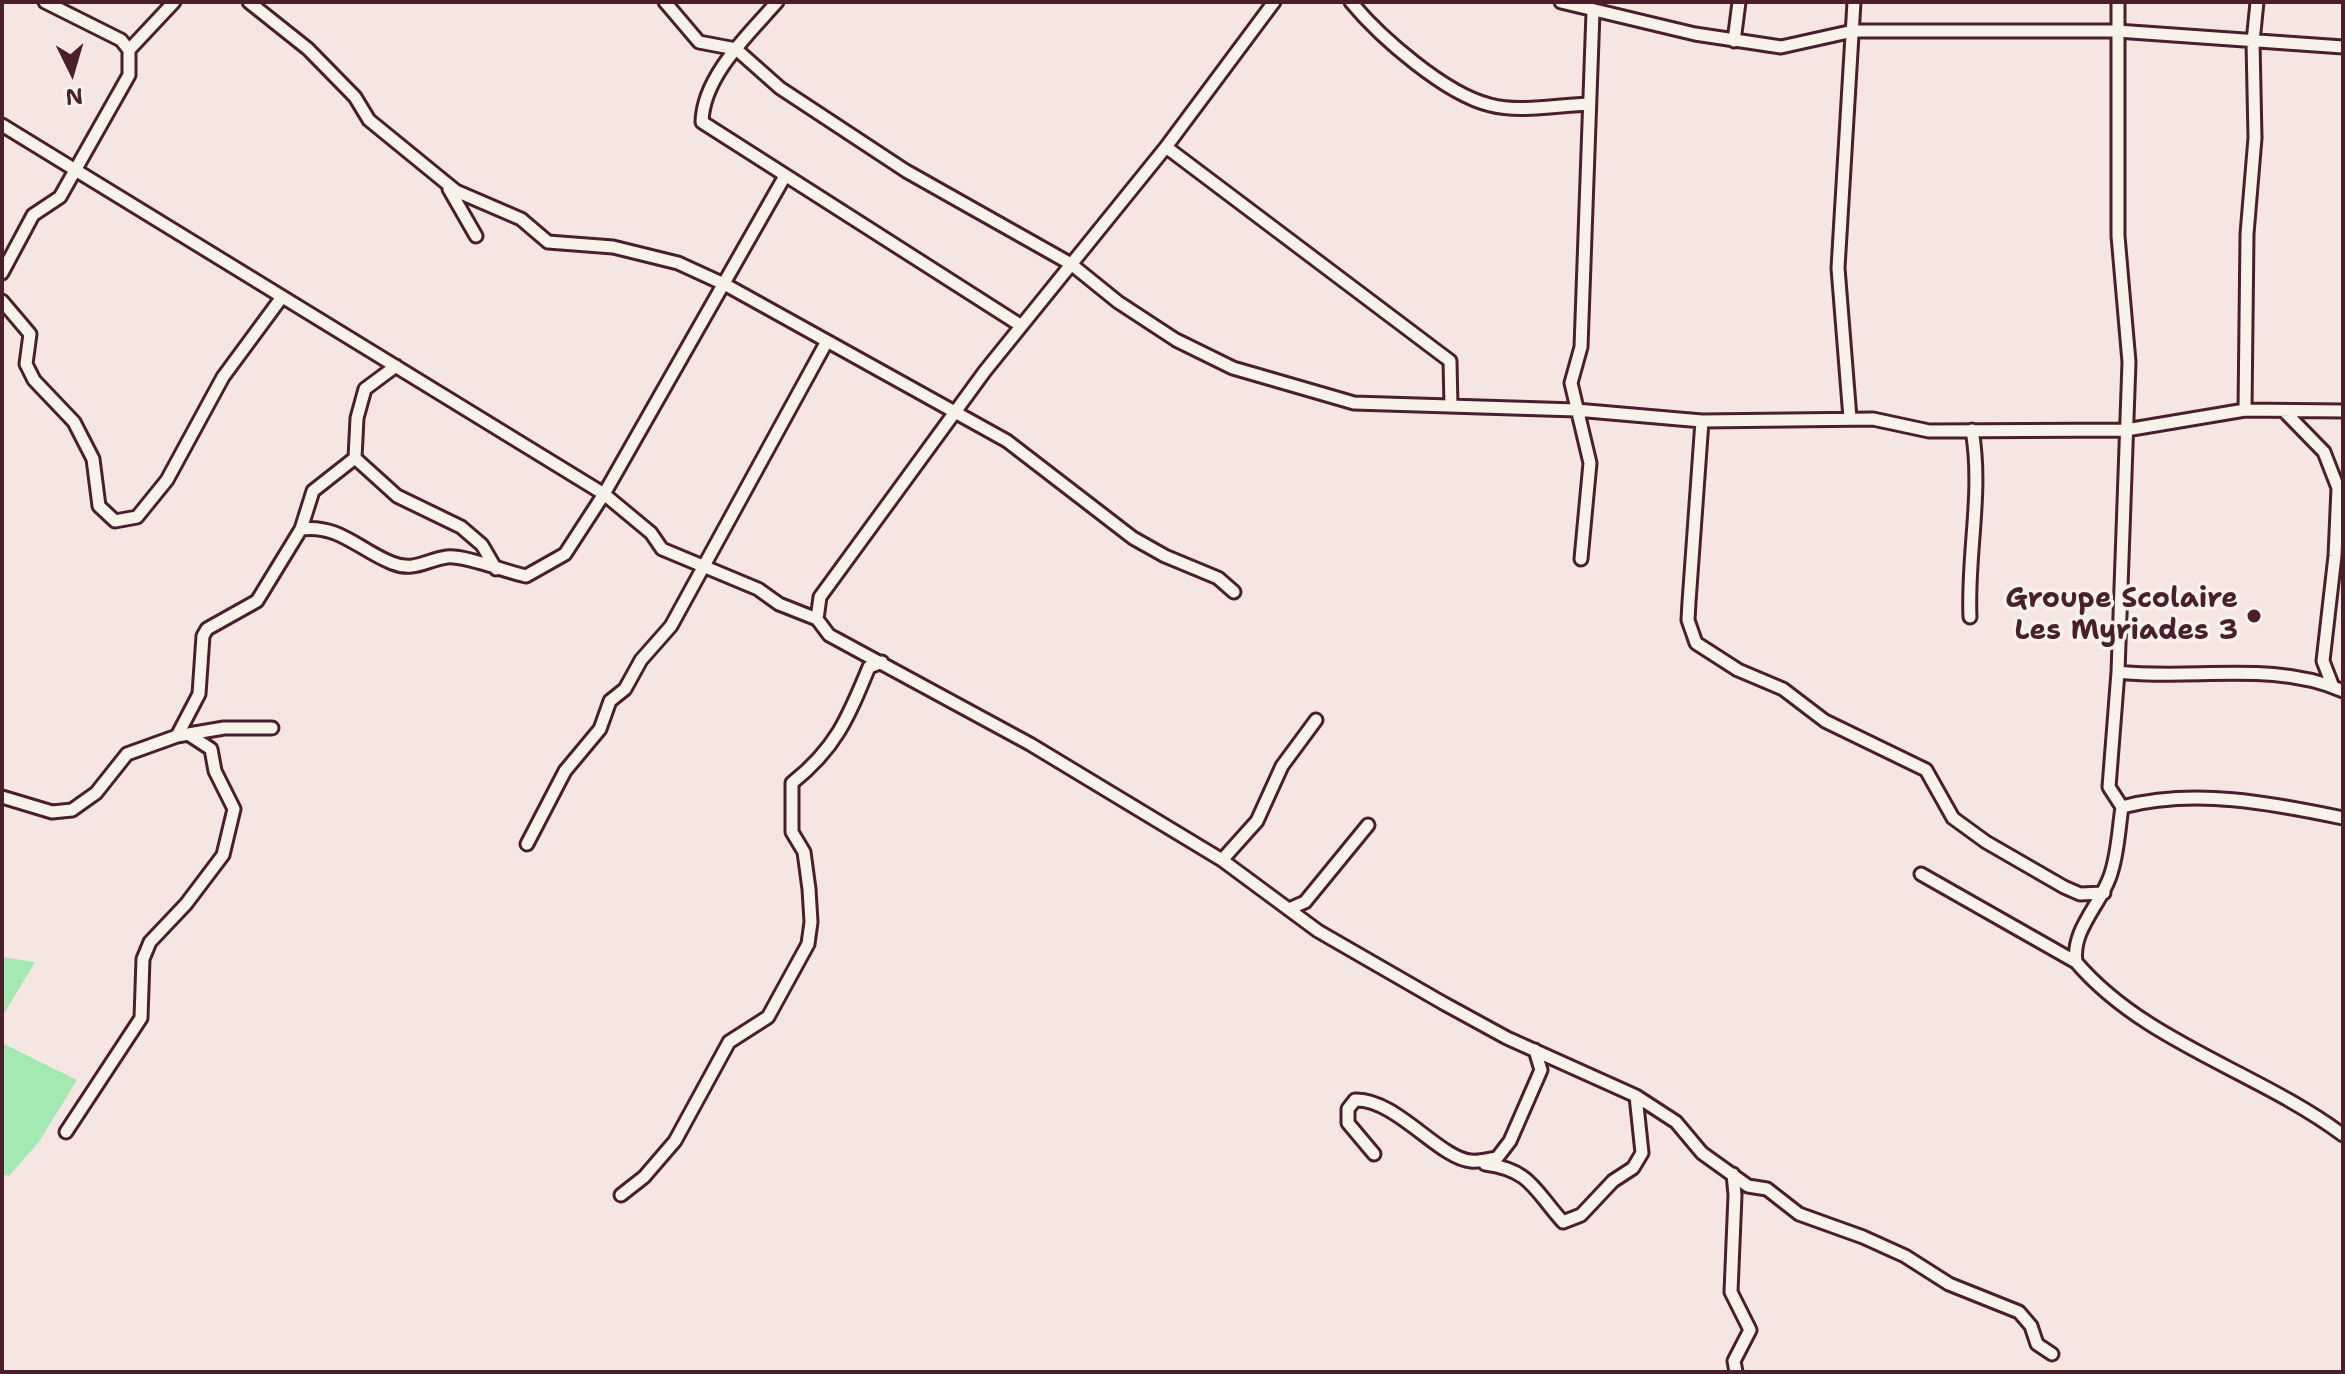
<!DOCTYPE html>
<style>
body{margin:0}
#map{position:relative;width:2345px;height:1374px;overflow:hidden;background:#f5e6e2;font-family:"Shantell Sans",sans-serif}
canvas{display:block}
.frame{position:absolute;inset:0;border:4px solid #4a1f2b;pointer-events:none}
.north{position:absolute;left:32px;top:32px;width:80px;height:80px;-webkit-text-stroke:6px #f7f3e8;paint-order:stroke;rotate:175deg;font-size:22px;font-weight:700;line-height:32px;text-align:center;color:#4a1f2b}
.north::after{content:'';display:block;margin:auto;width:28px;height:36px;background:#4a1f2b;clip-path:polygon(50% 0,100% 100%,50% 72%,0 100%)}
</style>
<div id="map">
<canvas width="2345" height="1374"></canvas>
<div class="frame"></div>
<div class="north">N</div>
</div>
<script>
const c = document.querySelector('canvas').getContext('2d');
c.lineJoin = 'round';
function fill(path, color) { c.fillStyle = color; c.fill(path, 'evenodd'); }
function trace(path, color, width, dash) { c.strokeStyle = color; c.lineWidth = width; c.lineCap = dash ? 'butt' : 'round'; c.setLineDash(dash || []); c.stroke(path); }
function write(font, color, halo, rows, align = 'center') {
  c.font = font + ' "Shantell Sans",sans-serif'; c.lineWidth = 7; c.setLineDash([]); c.textBaseline = 'middle'; c.strokeStyle = halo; c.fillStyle = color; for (const [text, x, y, turn = 0] of rows) {
    c.save(); c.translate(x, y); c.rotate((+turn || 0) * Math.PI / 180); c.textAlign = isNaN(turn) ? turn : align; if (halo) c.strokeText(text, 0, 0); c.fillText(text, 0, 0); c.restore();
  }
}
fill(new Path2D(`
 M2,957L35,962L2,1017Z
 M2,1043L77,1080L38,1143L9,1176L2,1174Z`), '#a4e8b4');
const minor = new Path2D(`
 M249,2L308,49L355,97L369,120L456,191L521,219L548,242L613,247L678,263L726,285L1007,441L1133,538L1165,556L1218,578L1234,592
 M665,2L699,42L736,49L780,88L906,171L1071,264L1118,302L1176,340L1233,368L1354,403L1576,410L1702,421L1873,419L1929,431L2126,430L2245,410L2343,411
 M777,2C749,34 703,76 702,122L1020,325
 M1351,2C1380,37 1445,94 1490,105C1520,113 1559,105 1589,104
 M1561,2L1695,34L1781,47L1853,31H2117L2343,47
 M1734,41L1739,2
 M129,50L174,2
 M2,125L604,494L651,533L662,549L758,589L779,604L817,619L829,635L1030,744L1222,860L1318,931L1443,1003L1507,1038L1636,1096L1676,1122L1702,1153L1748,1186L1767,1189L1799,1214L1863,1237L1905,1256L1949,1284L2019,1312L2031,1326L2037,1344L2052,1354
 M1166,147L1450,361L1451,406
 M449,189L476,236
 M2,273L33,215L60,197L129,75V50L121,40L45,2
 M2,301L30,334L26,364L34,380L74,422L93,459L99,506L115,521L137,517L167,480L223,377L282,297
 M2245,410L2247,234L2255,138L2253,42L2257,2
 M2285,412L2324,452L2338,488L2335,556L2323,661L2333,687
 M1850,418L1838,268L1854,2
 M1702,421L1689,602L1688,620L1696,643L1738,670L1783,689L1825,721L1926,770L1953,818L1986,842L2064,887L2080,894L2104,893
 M355,458L397,496L461,527L482,545L496,569
 M301,529L313,491L355,458L357,418L365,389L396,366
 M1581,559L1590,463L1571,383L1581,347L1593,12
 M1970,617C1967,555 1983,492 1972,430
 M817,619L820,597L985,371L1166,147L1274,2
 M2118,672C2191,681 2273,660 2343,691
 M177,736L199,694L203,636L207,629L257,601L301,529C339,524 359,550 392,563C414,572 426,560 447,557C465,555 506,572 526,576L565,554L604,494L785,176
 M2,797L52,812L72,810L96,793L127,754L177,736L224,728H272
 M2122,807C2195,788 2271,803 2343,818
 M527,844L565,771L600,729L610,701L625,689L641,660L671,626L826,343
 M1222,860L1257,821L1282,766L1316,720
 M1921,874L2076,962C2145,1043 2259,1072 2343,1135
 M1289,909L1305,902L1368,825
 M2076,962C2071,928 2104,902 2112,870C2118,850 2119,827 2122,807L2109,787L2118,672L2129,362L2118,236V2
 M66,1132L141,1018L143,959L150,942L186,904L223,855L234,809L215,771L211,749L191,736
 M1374,1154L1348,1123V1109L1355,1100C1395,1098 1440,1159 1471,1161C1479,1162 1489,1159 1497,1158L1510,1141L1541,1070L1535,1050
 M1485,1164C1531,1170 1534,1190 1563,1222L1581,1215L1613,1181L1633,1168L1642,1153L1636,1096
 M1733,1174L1735,1195L1731,1292L1750,1330L1734,1361L1736,1372
 M621,1195L644,1177L675,1141L729,1042L768,1017L808,944L811,922L809,889L804,852L792,832V783C836,748 848,718 869,667L882,662`);
trace(minor, '#4a1f2b', 17);
trace(minor, '#f7f3e8', 11);
for (const [x, y, r, color] of [
 [2254,616,8,"#4a1f2b"]
]) { const dot = new Path2D(); dot.arc(x, y, r, 0, 2 * Math.PI); c.fillStyle = color; c.fill(dot); trace(dot, '#f7f3e8', 3); }
write('bold 28px', '#4a1f2b', '#f7f3e8', [
 ["Groupe Scolaire",2238,600],
 ["Les Myriades 3",2238,632]
], 'right');
</script>
